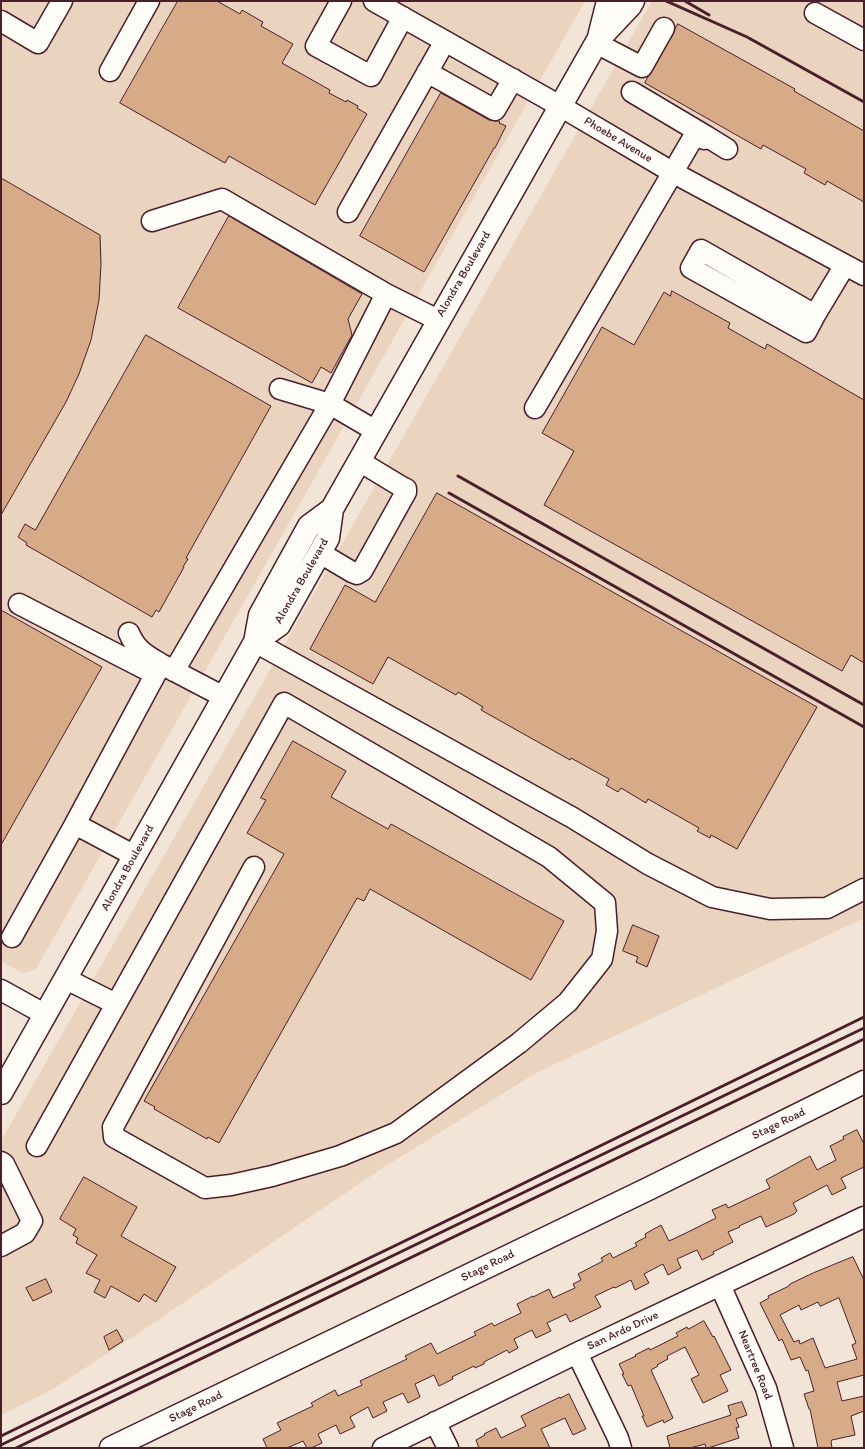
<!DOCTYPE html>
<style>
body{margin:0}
#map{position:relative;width:865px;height:1449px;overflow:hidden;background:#f2e4d6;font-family:Itim,sans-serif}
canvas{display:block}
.frame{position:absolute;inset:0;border:2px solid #4a1f2b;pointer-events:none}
</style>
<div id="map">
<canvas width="865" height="1449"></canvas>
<div class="frame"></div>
</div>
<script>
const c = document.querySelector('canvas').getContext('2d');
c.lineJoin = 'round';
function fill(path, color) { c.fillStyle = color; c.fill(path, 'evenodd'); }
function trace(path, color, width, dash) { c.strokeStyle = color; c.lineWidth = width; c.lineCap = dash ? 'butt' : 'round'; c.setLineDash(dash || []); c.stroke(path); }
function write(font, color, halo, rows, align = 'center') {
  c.font = font + ' Itim,sans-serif'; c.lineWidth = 4; c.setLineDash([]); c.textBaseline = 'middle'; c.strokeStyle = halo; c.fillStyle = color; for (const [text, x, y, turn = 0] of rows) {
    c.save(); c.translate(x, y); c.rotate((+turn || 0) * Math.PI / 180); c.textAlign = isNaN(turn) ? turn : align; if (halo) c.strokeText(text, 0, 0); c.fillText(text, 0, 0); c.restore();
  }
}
fill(new Path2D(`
 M1,1H585L36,969L23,973L1,961Z
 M652,1H864V918L536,1073L384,1167L134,1336L53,1389L1,1415V1141Z`), '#ead3bf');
const building = new Path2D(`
 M178,1H217L240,14L242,10L263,22L261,26L293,44L282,63L330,90L329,93L346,102L347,100L358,106L357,108L367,114L315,205L229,156L225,163L120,103Z
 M678,24L795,89L794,91L864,131V202L827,181L825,185L804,173L806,169L763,145L761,149L645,83Z
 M441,93L489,120L495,121H498L500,122L499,123L506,126L495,148H494L424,272L360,236Z
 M1,178L100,235L101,264L99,300L91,340L79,374L66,402L1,515Z
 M229,216L362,294L348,319L352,335L331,373L321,367L312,383L178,308Z
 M672,291L730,323L728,328L765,349L767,344L864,400V663L851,655L842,671L544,505L574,451L542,433L602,327L634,345L664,292L670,296Z
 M146,335L271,406L186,558L188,559L183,567H184L159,612L156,610L152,617L26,545L27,543L18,537L25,524L35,530Z
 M437,493L817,707L737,849L711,835L710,838L697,831L699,828L648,799L646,803L621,788L618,792L606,785L609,779L571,758L570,760L481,710L483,707L458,692L456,695L388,657L373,684L310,649L345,585L375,602Z
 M1,610L102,667L1,845Z
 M293,741L346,771L331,797L388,829L391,824L564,921L531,980L370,889L364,901L357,898L219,1143L208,1137L207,1139L154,1109L155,1107L144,1101L284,854L247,833L266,800L261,798Z
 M633,925L659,936L647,967L636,962L638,957L623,951Z
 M857,1130L864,1144V1167L841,1178L846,1188L832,1195L827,1185L793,1203L797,1211L794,1214L766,1227L761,1216L739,1226L740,1227L728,1232L733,1242L713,1252L714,1254L702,1260L697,1250L677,1259L681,1268L668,1275L663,1264L644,1274L649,1283L635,1290L631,1280L615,1288L614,1287L595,1296L601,1307L570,1322L566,1314L547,1323L551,1331L536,1338L532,1330L514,1339L518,1348L509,1353L507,1350L484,1362V1364L475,1368L474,1366L452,1377L453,1379L439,1386L434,1375L415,1384L420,1397L408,1403L403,1393L383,1402L387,1411L373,1418L368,1407L350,1417L355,1427L340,1434L336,1425L318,1434L322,1443L311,1448H307L303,1441L287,1448H267L263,1439L281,1430L277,1423L313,1406L311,1403L335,1390L338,1396L362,1385L360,1381L407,1359L405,1356L431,1343L437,1354L476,1335L474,1332L492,1323L494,1326L521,1313L517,1304L533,1296V1297L549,1289L553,1298L575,1288L573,1284L581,1280L578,1274L603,1261L601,1258L610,1253L613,1258L637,1246L635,1243L646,1237L645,1234L661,1225L669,1241L688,1232L716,1218L712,1210L726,1204L728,1208L770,1188L766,1180L810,1156L817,1170L836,1160L830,1146L844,1139L843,1137Z
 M84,1177L137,1207L121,1236L176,1267L156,1302L144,1294L139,1302L111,1286L105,1298L94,1292L100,1280L86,1273L97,1255L76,1243L78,1238L73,1235L76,1229L60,1219Z
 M853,1257L864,1280V1375L837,1382L842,1401L864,1396V1411L851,1416L855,1435L832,1440L831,1441L832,1448H818L810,1409H809L804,1394L814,1391L808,1370L806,1371L800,1357L791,1360L782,1339L779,1341L760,1303L769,1298L768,1296L789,1286L790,1284L813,1273ZM839,1298L856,1343L852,1345L857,1359L825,1368L813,1338L800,1344L799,1340L794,1342L780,1315L799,1305L801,1310L818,1302L820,1306Z
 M46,1279L52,1292L33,1301L26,1288Z
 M704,1321L713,1337L714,1336L731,1370L720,1375L728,1391L703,1403L691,1379L699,1375L685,1347L667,1356L668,1359L657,1365L658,1366L651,1370L673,1418L664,1423L663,1420L647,1427L642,1416H644L631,1385L628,1386L622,1374H624L619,1364L636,1356L635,1355L649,1348L650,1350L678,1336L676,1333L687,1327L688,1329Z
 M117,1330L123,1341L109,1350L104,1337Z
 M569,1394L586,1429L573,1435L565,1418L541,1429L550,1448H479L476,1440L485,1435L484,1434L496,1428L501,1438L526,1426L521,1416L560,1397V1398Z
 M742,1402L747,1415L736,1419L739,1427L736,1428L739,1438L708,1448H706L705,1444L690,1448H670L667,1436L731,1415L728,1406Z`);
fill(building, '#d7ab88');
trace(building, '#4a1f2b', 1);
const minor = new Path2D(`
 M341,1L316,46L371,76L403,17
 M374,1L560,106L672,172L864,275
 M815,13L864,40
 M1,21L38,43L62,1
 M596,43L642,67L664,28
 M110,71L149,1
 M427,72L495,110L513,79
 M632,92L706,136L704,139
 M706,136L727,149
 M348,212L445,41
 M152,221L222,199L386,294L330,404L280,389
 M386,294L438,320
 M815,315L806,332L691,268L701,250L815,315L845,265
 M535,408L697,131
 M320,553L352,572L357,574L362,571L406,492V489L402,487L359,461
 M19,604L155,674
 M129,633C136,650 146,655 161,664
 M255,642L573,818L648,864L712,897L770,909L827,908L864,889
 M174,671L330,404L376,431
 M135,856L75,824L161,664L224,697
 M12,937L75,824
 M66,979L116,1004
 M1,990L46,1015
 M37,1146L284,703L549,857L605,903L607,931L602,959L568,1002L519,1043L396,1133L340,1156L272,1176L231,1185L205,1188L114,1137L113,1127L254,867
 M1,1162L4,1164L32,1221L25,1233L1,1246
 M720,1285L766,1388L783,1448
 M577,1353L618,1438L621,1448
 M435,1422L448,1448
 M383,1448L577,1353L864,1217`);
const major = new Path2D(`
 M599,37L608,1
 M255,642L279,625L328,538L332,509L598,40L630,6L633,1
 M1,1093L255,642L260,615L309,526L332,509
 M111,1448L648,1189L864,1082`);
trace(minor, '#4a1f2b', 23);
trace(major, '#4a1f2b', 25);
trace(minor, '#fdfcf7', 20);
trace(major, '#fdfcf7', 22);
trace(new Path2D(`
 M666,1L747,37L864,102
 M685,1L709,15
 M458,476L864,705
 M449,493L864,727
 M1,1436L473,1208L864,1017
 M1,1445L864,1028
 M16,1448L864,1039`), '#4a1f2b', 3);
write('12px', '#4a1f2b', '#fdfcf7', [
 ["Phoebe Avenue",618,140,31],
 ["Alondra Boulevard",464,274,-60],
 ["Alondra Boulevard",302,581,-60],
 ["Alondra Boulevard",128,868,-61],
 ["Stage Road",779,1124,-26],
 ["Stage Road",488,1266,-26],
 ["San Ardo Drive",623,1331,-25],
 ["Neartree Road",755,1365,68],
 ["Stage Road",196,1407,-26]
]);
</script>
